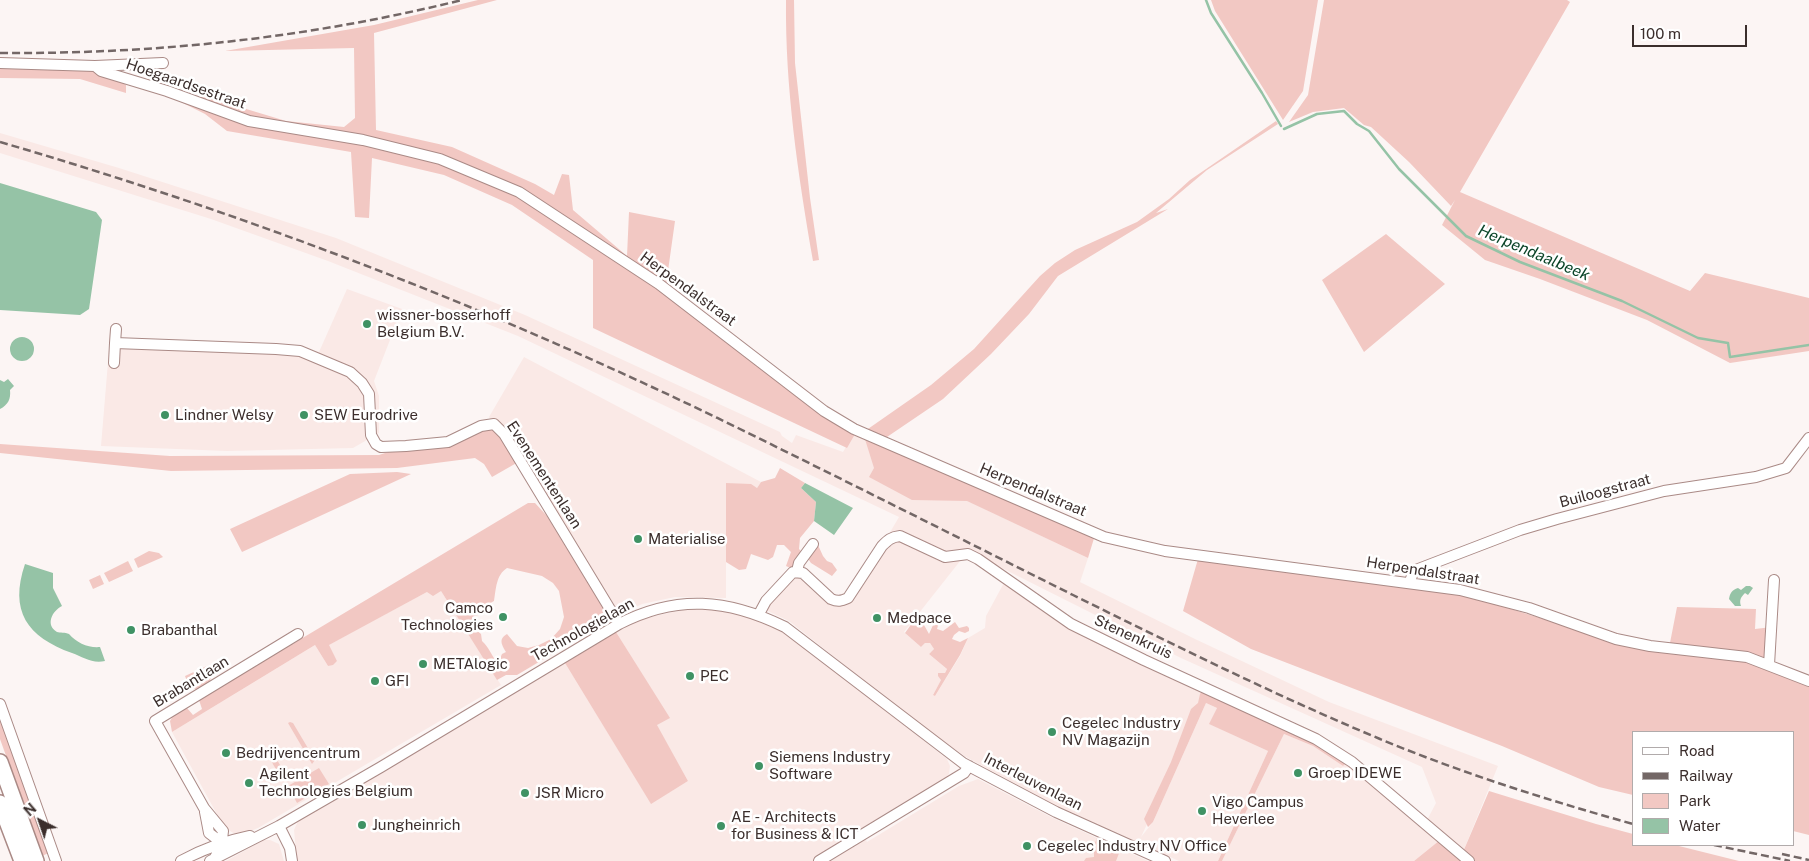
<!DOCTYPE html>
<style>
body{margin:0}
#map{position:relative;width:1809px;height:861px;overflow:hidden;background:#fcf5f4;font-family:"Public Sans",sans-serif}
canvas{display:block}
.legend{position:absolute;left:1632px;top:731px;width:162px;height:115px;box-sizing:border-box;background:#fff;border:1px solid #b1abab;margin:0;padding:6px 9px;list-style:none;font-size:15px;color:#3b2e2c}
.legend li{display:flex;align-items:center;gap:10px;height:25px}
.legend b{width:25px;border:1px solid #b1abab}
.north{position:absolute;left:15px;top:796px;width:50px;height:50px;-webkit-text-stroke:4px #fff;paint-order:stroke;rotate:319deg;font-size:14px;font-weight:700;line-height:20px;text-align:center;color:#3b2e2c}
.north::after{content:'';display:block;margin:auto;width:18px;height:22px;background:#3b2e2c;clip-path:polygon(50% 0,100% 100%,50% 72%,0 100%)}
.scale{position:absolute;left:1632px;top:25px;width:115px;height:22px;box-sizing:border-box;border:2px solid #3b2e2c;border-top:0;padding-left:6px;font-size:15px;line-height:18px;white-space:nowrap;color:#3b2e2c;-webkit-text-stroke:4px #fff;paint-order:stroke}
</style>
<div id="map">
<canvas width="1809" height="861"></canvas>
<ul class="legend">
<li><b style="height:6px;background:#fff"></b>Road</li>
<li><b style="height:6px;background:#736766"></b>Railway</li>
<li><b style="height:14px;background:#f2c8c3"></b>Park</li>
<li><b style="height:14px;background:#95c3a6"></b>Water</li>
</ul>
<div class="north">N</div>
<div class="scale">100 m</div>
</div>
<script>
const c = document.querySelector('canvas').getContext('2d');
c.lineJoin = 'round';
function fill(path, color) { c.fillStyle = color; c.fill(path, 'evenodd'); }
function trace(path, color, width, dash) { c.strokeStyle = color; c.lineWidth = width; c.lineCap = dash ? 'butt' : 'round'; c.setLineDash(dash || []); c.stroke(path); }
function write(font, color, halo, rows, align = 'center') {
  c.font = font + ' "Public Sans",sans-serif'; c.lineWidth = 5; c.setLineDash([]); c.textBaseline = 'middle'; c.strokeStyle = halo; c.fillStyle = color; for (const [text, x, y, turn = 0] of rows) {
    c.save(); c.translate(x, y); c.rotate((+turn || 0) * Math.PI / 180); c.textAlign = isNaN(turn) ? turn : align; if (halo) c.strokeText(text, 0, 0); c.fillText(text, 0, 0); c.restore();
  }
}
fill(new Path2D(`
 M0,133L119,168L336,238L525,315L780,432L782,436L792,443L796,435L843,452L854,433L865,436L966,500L1088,558L1080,582L1195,639L1329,702L1498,766L1463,852L1426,822L1436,803L1422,767L1181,658L968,551L904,632L921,647L925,643H930L934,649L929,654L947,669L933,695L935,696L960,656L968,638L985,628L986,616L1005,581L1068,625L1209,691L1141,837L1153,822L1206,703L1217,708L1210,724L1268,751L1218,861H1179L1058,807L966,757L920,725L789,621L761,608L793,571L842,601L882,546L899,517L518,336L328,261L211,219L0,153Z
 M347,289L402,309L374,381L379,396V433L353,448L227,451L101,446L110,338L288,346L319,352Z
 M524,357L761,482L757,488L726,483V598L675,597L642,604L615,617L489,417Z
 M441,591L501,685L258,828L243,834H235L227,829L219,818L172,732L315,645L328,666L337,661L328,645L427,592Z
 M687,609H704L733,612L758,619L785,632L947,759L950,766L949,774L946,778L860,829L867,842L959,786L978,779L1053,818L1148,861H297L294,830L298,821L565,663L651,803L688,781L656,725L669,718L616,632L637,620Z
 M1284,734L1313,746L1343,766L1348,762L1440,840L1414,861H1222Z
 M264,840H270L279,844L284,861H226Z`), '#fae9e6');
fill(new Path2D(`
 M478,0H497L374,33L376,130L452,147L535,184L554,195L562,174L569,175L573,210L627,256L629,212L675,221L666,285L855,434L847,448L593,328V260L512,205L444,175L372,158L369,218L355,217L351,152L227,131L205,114L147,85L167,91L213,99L286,121L344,127L355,118L354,48L225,51L374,25Z
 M786,0H794L795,63L810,198L819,260L813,261C798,174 785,88 786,0Z
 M1211,0H1318L1303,91L1283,120L1215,11Z
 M1324,0H1567L1570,2L1460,192L1690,291L1705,273L1809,298V351L1730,363L1647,320L1540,279L1485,260L1442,225L1455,200L1451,206L1409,162L1371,127L1364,125L1344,108L1313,112L1289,122L1308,95Z
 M0,66L85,69L110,75L126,85V93L80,79L0,78Z
 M1276,121L1278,124L1207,170L1156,213L1168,209L1058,276L1029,314L991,354L943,399L884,439L865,431L931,385L974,349L1040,276L1055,263L1075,250L1137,222L1169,199L1190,180Z
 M1386,234L1445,284L1364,352L1322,280Z
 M494,424L520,461L492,477L484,464L475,458L397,468L171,471L0,453V444L170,456L379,455L406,446L448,442Z
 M864,436L1095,535L1088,558L967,501L912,500L869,477L874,468Z
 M780,468L805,483L801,488L816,502L814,521L800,538L799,549L805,555L797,571L786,566L791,552L784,545H777L773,557L768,560L751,554L746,569L739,570L726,562V483L751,484L757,488L761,482L775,478Z
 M397,472L411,474L242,552L230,529L350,474Z
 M528,503H535L547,516L606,612V622L517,675H506L497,680L441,591L433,596L427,592L329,645L337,661L333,665L328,666L315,645L172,732L170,721L173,716L187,708L193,715L202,709L199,700ZM507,568L542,576L553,583L559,591L564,617L560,629L551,639L539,645L528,648L517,646L507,634C498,639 502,645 506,652L502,654L498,663C491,656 490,648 482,641L481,634L475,629L478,626L472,617L478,615L483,607L494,601C496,589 496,575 507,568Z
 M818,545L823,556L827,561L832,563L837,570L832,576L811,563L806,556Z
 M149,551L159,553L163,557L138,568L134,559Z
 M1198,559L1463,594L1620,643L1746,660L1809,685V835L1793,831V732H1633V795L1599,787L1502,746L1251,649L1183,611Z
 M128,561L133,571L109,582L104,573Z
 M100,575L104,584L93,589L89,580Z
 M1677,607L1756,609L1755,629L1772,627L1769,665L1669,648Z
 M938,614L941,615L937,629L943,631L955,622L959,628L967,626L969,628V631L965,633L959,631L954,635L952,639L960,642L968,638L960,655L935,696L933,695L941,680L938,676V673H945L947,669L929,654L934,649L930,643H925L921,647L905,633L915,619L924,625L929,634Z
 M616,632L670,718L657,725L688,781L651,804L565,663Z
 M209,665C215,677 209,689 195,689L187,681L185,676Z
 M1203,690L1315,741L1348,762L1343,766L1313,746L1284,734L1222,861H1218L1268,751L1209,724L1217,708L1206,703L1153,822L1148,827L1144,819L1171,762L1191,709L1198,703L1200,694Z
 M0,707L53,851L42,856L0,739Z
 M290,722L293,723L315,760L312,764L288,723Z
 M271,750L288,778L286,780L283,779C278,771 267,760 271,750Z
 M319,768L329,784L297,803L288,786Z
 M1489,791L1596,824L1633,834V845H1675L1739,861H1474L1463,852Z
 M1097,838L1121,848L1116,861H1084L1086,858L1094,857V845Z
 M1440,840L1465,861H1414Z`), '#f2c8c3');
fill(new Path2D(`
 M0,183L96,212L102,220L89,309L80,315L0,310Z
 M10 349a12 12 0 1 1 24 0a12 12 0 1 1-24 0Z
 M8,379L14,386L10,390C11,399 8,405 0,409V380L4,382Z
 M805,483L853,508L834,535L814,521L816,502L801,488Z
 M25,564L53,573V588L62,606C52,611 45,625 57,632C60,633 65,632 69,634C77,643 88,648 100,647L105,661C92,664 83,657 72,653C27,637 9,611 25,564Z
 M1746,586H1750L1753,588L1748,595L1745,593C1741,597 1739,600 1741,606H1735L1729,599C1730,593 1732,590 1738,588L1741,590Z`), '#95c3a6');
trace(new Path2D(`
 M1206,0L1211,13L1262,93L1281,126
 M1284,129L1317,114L1344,111L1357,124L1369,131L1399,169L1466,236L1520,262L1622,301L1698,338L1728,343L1730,357L1809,345`), '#95c3a6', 2.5);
const minor = new Path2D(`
 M0,63L95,66L163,63
 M95,66L101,71L167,91L249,121L363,140L440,159L519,192L659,284L824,411L854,429L1104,537L1165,551L1460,590L1529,608L1616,639L1650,646L1747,657L1809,681
 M116,329L115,343L276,349L300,351L350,372L362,383L369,394L371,435L376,444L381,447L406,446L448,442L481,426L494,424L504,434L619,624
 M114,363L115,343
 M797,571L799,563L813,544
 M1410,583L1413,571L1520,530L1557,519L1664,491L1756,477L1786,468L1809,438
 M759,614L766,601L793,572L803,573L831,599C838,602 841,601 848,598L882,546C888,540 891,537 900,536L945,557L968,554L978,559L1071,624L1144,660L1316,739L1352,762L1469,861
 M1769,665L1774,580
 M0,704L56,861
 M205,812L209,833L226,846
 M279,826L290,848L292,861
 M214,859L221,848L223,831L204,808L155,721L298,634
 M181,861C203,849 225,841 250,836
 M210,861L279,826L381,767L619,624C677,594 728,599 785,627L963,763L1056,812L1165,861
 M819,861L964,773L969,766`);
const highway = new Path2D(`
 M0,762L36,861
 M0,803L22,861`);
trace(minor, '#aa8a86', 12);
trace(highway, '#aa8a86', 18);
trace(minor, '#fff', 10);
trace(highway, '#fff', 15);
trace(new Path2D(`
 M0,53C158,54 308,38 462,0
 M0,142C254,216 501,312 738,428C850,483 961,539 1073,595C1174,645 1275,695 1380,739C1462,773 1547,800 1633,824
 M1714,845L1790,861
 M1782,854L1809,860`), '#736766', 2.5, [8, 4]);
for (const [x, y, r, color] of [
 [367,324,5,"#3f9264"],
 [165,415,5,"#3f9264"],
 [304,415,5,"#3f9264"],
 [638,539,5,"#3f9264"],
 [503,617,5,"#3f9264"],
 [877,618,5,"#3f9264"],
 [131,630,5,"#3f9264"],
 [423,664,5,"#3f9264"],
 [690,676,5,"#3f9264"],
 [375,681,5,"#3f9264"],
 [1052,732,5,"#3f9264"],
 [226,753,5,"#3f9264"],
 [759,766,5,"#3f9264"],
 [1298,773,5,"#3f9264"],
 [249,783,5,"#3f9264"],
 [525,793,5,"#3f9264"],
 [1202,811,5,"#3f9264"],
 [362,825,5,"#3f9264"],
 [721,826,5,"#3f9264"],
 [1027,846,5,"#3f9264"]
]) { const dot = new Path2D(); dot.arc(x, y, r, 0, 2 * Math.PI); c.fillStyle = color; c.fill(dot); trace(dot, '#fff', 2); }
write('15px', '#3b2e2c', '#fff', [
 ["Hoegaardsestraat",186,84,19],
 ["Herpendalstraat",688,289,36],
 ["Evenementenlaan",544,475,57],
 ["Herpendalstraat",1033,490,23],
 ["Builoogstraat",1605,491,-15],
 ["Herpendalstraat",1423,571,9],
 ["Technologielaan",583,630,-29],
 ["Stenenkruis",1133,637,25],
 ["Brabantlaan",191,682,-31],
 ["Interleuvenlaan",1033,782,27]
]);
write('15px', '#3b2e2c', '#fff', [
 ["wissner-bosserhoff",377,315],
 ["Belgium B.V.",377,332],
 ["Lindner Welsy",175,415],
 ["SEW Eurodrive",314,415],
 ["Materialise",648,539],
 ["Camco",493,608,"right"],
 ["Technologies",493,625,"right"],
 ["Medpace",887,618],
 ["Brabanthal",141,630],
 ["METAlogic",433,664],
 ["PEC",700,676],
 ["GFI",385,681],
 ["Cegelec Industry",1062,723],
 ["NV Magazijn",1062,740],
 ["Bedrijvencentrum",236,753],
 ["Siemens Industry",769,757],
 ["Software",769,774],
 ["Groep IDEWE",1308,773],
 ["Agilent",259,774],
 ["Technologies Belgium",259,791],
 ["JSR Micro",535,793],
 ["Vigo Campus",1212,802],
 ["Heverlee",1212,819],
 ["AE - Architects",731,817],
 ["for Business & ICT",731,834],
 ["Jungheinrich",372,825],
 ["Cegelec Industry NV Office",1037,846]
], 'left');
write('italic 16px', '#0b4529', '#fff', [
 ["Herpendaalbeek",1534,253,23]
]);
</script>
